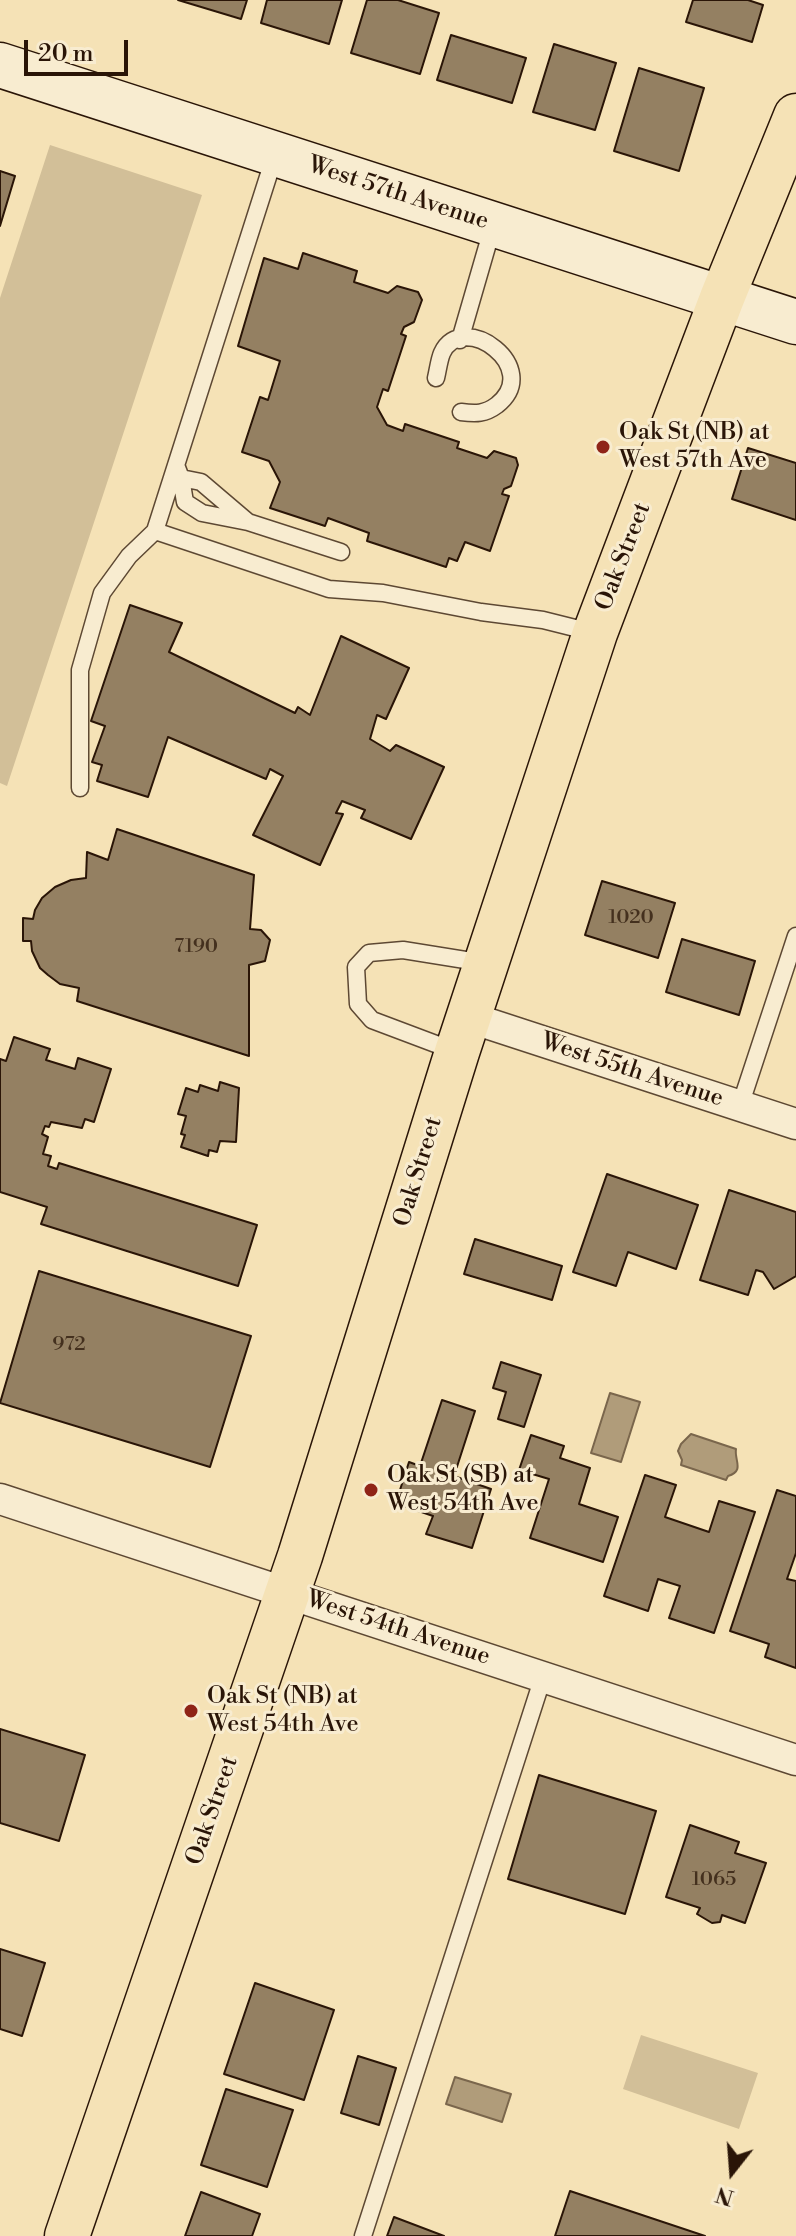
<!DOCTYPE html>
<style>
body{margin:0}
#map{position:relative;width:796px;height:2236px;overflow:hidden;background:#f5e2b6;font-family:"Libre Bodoni",serif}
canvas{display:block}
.north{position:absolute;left:692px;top:2132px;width:80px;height:80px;-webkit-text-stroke:6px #f8ecd0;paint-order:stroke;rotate:197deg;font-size:22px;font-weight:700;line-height:32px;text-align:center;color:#2a1507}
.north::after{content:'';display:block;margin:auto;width:28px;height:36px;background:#2a1507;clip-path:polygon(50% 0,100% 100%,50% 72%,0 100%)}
.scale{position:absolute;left:24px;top:40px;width:104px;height:36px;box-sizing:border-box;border:4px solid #2a1507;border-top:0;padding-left:10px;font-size:24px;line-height:28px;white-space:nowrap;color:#2a1507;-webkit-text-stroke:6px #f8ecd0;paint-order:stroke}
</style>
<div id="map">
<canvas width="796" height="2236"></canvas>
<div class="north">N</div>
<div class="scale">20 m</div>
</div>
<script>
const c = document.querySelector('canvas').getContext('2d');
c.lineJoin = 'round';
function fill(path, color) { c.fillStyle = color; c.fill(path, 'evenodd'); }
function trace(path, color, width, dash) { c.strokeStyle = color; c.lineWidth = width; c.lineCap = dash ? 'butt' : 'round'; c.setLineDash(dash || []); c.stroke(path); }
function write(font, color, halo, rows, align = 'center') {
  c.font = font + ' "Libre Bodoni",serif'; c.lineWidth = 6; c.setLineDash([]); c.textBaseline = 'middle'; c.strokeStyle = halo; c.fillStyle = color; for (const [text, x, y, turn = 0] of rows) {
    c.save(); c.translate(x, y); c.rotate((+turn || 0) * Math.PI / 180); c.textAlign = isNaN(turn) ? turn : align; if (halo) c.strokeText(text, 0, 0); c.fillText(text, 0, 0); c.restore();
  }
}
fill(new Path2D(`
 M50,145L202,195L7,786L0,783V298Z
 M641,2035L758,2073L739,2129L623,2089Z`), '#d2bf98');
const water = new Path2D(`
 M610,1393L640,1402L621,1462L591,1453Z
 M691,1434L736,1449C734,1460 745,1471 728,1476L726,1480L681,1465L682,1460L678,1451L681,1444Z
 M455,2077L511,2094L502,2122L446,2104Z`);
fill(water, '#b09c7a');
trace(water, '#7a664c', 2);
const building = new Path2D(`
 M178,0H247L241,19Z
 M267,0H342L329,44L261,23Z
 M367,0H398L439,13L420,74L351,53Z
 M693,0H748L763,5L752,42L686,22Z
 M451,35L526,58L512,103L437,80Z
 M554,44L616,63L595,130L533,112Z
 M639,68L704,88L679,171L614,151Z
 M0,171L15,176L0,226Z
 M303,253L357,271L354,282L388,293L397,286L418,292L422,300L414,322L404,327L401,334L406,336L388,391L383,389L377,407L387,425L403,431L405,424L459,442L457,448L487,458L494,451L516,458L518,465L511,486L504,489L502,494L509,496L490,551L465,542L457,561L449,558L446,567L367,541L369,533L328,518L325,526L270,508L280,482L269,461L242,452L260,397L268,400L280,361L238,346L264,258L298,269Z
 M748,448L796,463V520L732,499Z
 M130,605L182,623L169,652L295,713L298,707L310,715L341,636L409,668L386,719L377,715L370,739L390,751L396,745L444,767L411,839L361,818L365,810L342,801L336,813L343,814L320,865L253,835L283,776L270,769L266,779L168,737L148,797L97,781L102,765L92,762L105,726L91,721Z
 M117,829L254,875L250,929L261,930L270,940L265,961L249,965V1056L77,1001L79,988L60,984L48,975L40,968L32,951L31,941H23V918L33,919L35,910L42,898L55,887L71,880L86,878L87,852L108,860Z
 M602,881L675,903L658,958L585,935Z
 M682,939L755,961L739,1015L666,992Z
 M14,1037L50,1049L46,1060L75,1069L78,1058L111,1069L94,1122L85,1119L82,1128L51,1122L49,1127L45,1126L42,1134L48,1137L43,1154L51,1156L48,1166L57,1169L59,1163L257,1225L238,1286L41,1224L47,1207L0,1192V1059L6,1061Z
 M220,1082L239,1088L236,1142L220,1141L217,1152L209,1150L208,1156L181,1147L185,1135L181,1134L186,1116L178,1114L186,1088L198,1092L200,1085L218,1091Z
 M607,1174L698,1205L676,1269L628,1252L616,1286L573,1272Z
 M729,1190L796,1212V1276L774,1289L763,1272L756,1270L748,1295L700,1280Z
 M475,1239L562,1266L552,1300L464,1274Z
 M39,1271L251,1336L210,1467L0,1403Z
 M501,1362L541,1375L524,1427L498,1419L506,1392L493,1388Z
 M442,1400L475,1411L454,1476L491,1489L472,1548L426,1534L433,1516L404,1506L407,1496L399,1493L409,1462L420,1466Z
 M531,1435L564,1446L560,1458L590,1468L579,1504L618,1517L603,1562L530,1538L549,1479L519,1470Z
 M645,1475L676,1485L665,1517L709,1532L719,1501L755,1512L714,1633L669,1618L680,1586L658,1579L648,1611L604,1596Z
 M777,1490L796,1496V1553L787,1579L796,1581V1668L765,1657L769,1644L730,1631Z
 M0,1729L85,1755L59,1841L0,1823Z
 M539,1775L656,1811L625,1914L508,1879Z
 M690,1825L739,1842L735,1853L766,1863L745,1923L722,1915L720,1922L712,1923L697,1914L700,1908L666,1897Z
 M0,1949L45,1963L22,2036L0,2029Z
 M255,1983L334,2010L304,2100L224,2074Z
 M358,2056L396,2068L379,2125L341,2113Z
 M226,2089L293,2110L267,2187L201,2165Z
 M570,2191L705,2236H555Z
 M201,2192L260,2214L252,2236H185Z
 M394,2217L444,2236H387Z`);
fill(building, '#948062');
trace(building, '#2a1507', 2);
const lane = new Path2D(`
 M275,155L155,531L329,589L383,593L481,612L543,620L595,633
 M460,340L493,226
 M436,378C438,370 439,360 442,353C463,309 544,368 497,405C485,414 476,414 461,412
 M176,465L181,478L185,502L202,513L248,522L341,552
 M181,478L201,482L248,522
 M80,788V670L102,593L129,556L155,531
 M457,1052L372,1020L358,1004L356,967L369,953L403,950L484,963
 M740,1106L796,936
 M363,2236L543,1677`);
const street = new Path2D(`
 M468,1017L796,1124
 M0,1499L796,1760`);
const secondary = new Path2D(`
 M0,65L796,322`);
const primary = new Path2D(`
 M67,2236L300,1556L457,1052L595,633L722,298L796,116`);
trace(lane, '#5d4833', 19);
trace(street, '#5d4833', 33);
trace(secondary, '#2a1507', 47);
trace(primary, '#2a1507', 47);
trace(lane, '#f8ecd0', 16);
trace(street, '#f8ecd0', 30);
trace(secondary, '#f8ecd0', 44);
trace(primary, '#f5e2b6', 44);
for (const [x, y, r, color] of [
 [603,447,8,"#8f2418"],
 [371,1490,8,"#8f2418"],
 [191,1711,8,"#8f2418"]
]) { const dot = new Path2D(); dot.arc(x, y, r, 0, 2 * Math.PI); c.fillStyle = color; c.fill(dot); trace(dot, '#f8ecd0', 3); }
write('20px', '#44301e', null, [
 ["1020",631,918],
 ["7190",196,947],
 ["972",69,1345],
 ["1065",714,1880]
]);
write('24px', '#2a1507', '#f8ecd0', [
 ["West 57th Avenue",398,194,18],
 ["Oak Street",624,557,-69],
 ["West 55th Avenue",632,1071,18],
 ["Oak Street",419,1172,-73],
 ["West 54th Avenue",398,1629,18],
 ["Oak Street",213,1811,-71]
]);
write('24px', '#2a1507', '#f8ecd0', [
 ["Oak St (NB) at",619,433],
 ["West 57th Ave",619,461],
 ["Oak St (SB) at",387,1476],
 ["West 54th Ave",387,1504],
 ["Oak St (NB) at",207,1697],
 ["West 54th Ave",207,1725]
], 'left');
</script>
